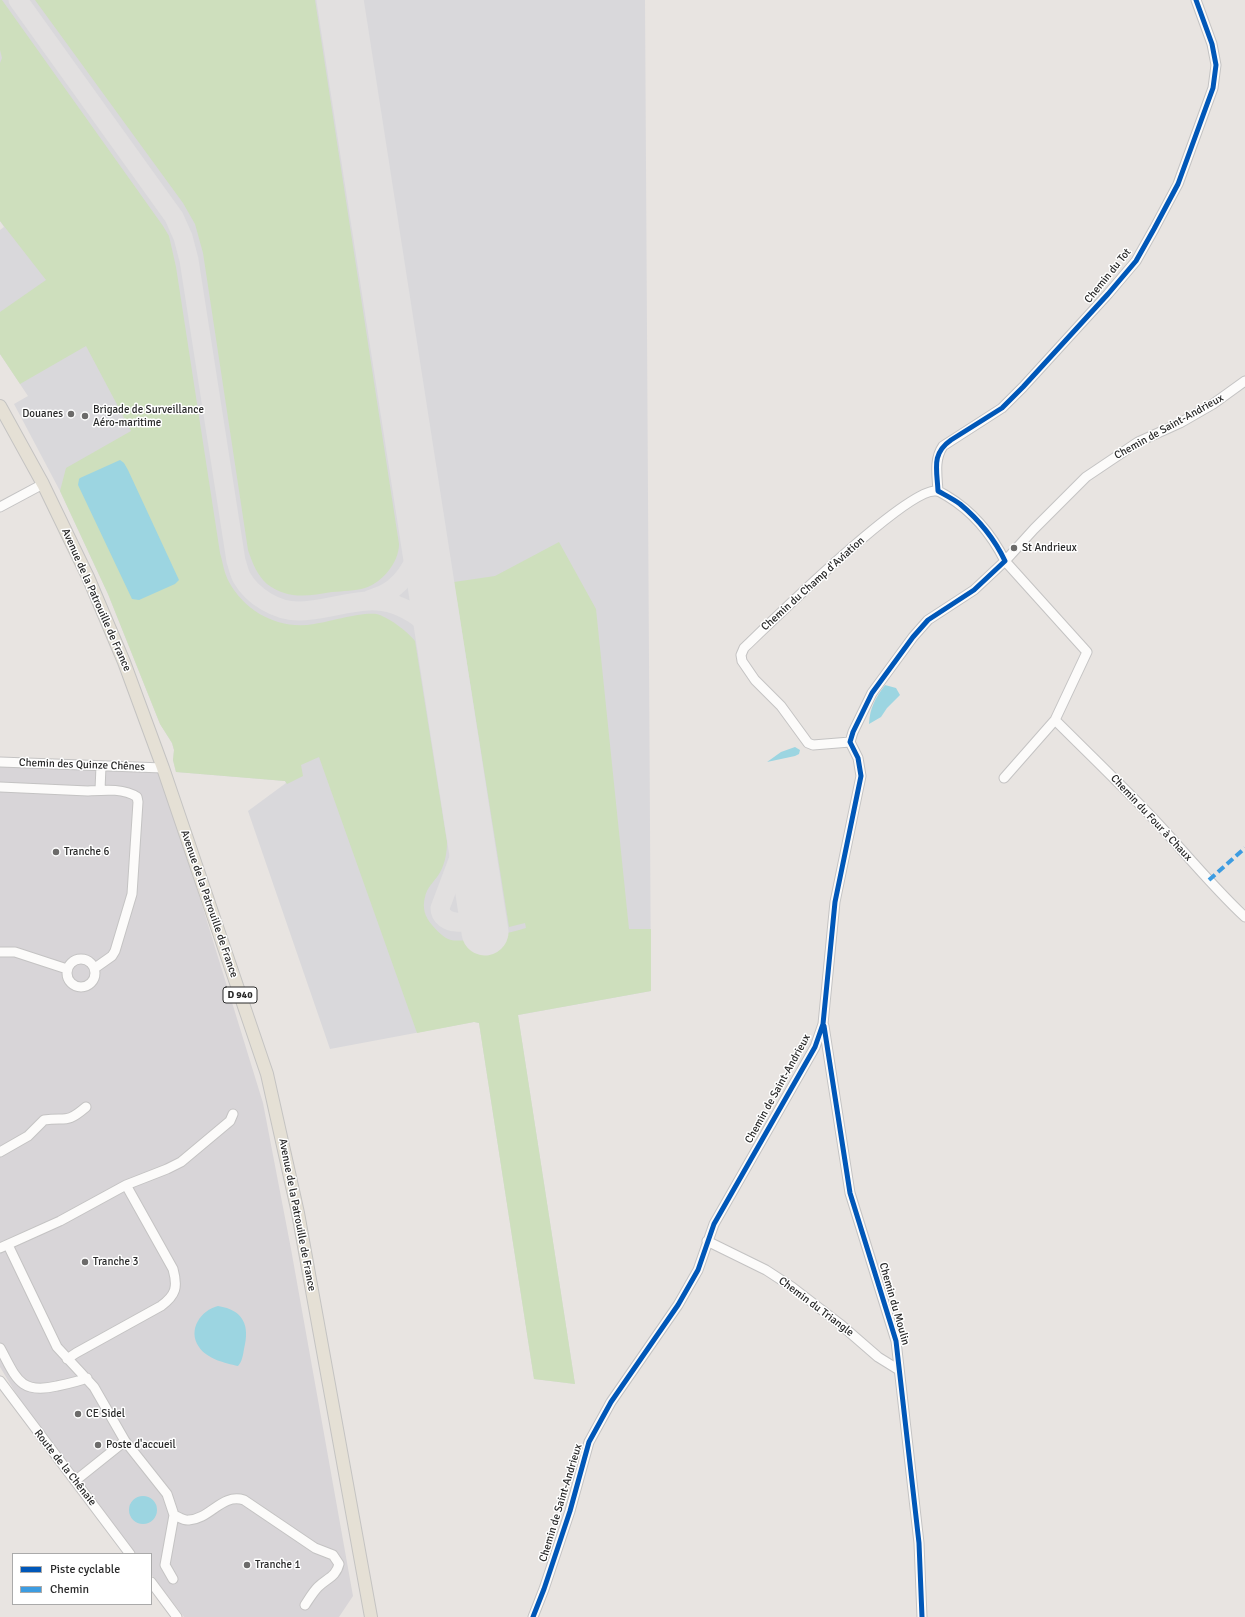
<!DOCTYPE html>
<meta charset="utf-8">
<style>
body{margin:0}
#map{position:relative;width:1245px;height:1617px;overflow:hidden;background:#e8e4e1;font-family:Signika,sans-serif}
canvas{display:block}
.legend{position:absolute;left:12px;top:1553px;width:140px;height:52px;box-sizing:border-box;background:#fff;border:1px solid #aaa;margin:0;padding:5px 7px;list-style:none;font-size:12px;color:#2a2a2a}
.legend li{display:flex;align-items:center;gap:8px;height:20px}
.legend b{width:20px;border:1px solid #aaa}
</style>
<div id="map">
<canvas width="1245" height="1617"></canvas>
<ul class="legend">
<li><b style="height:5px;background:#0057b8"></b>Piste cyclable</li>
<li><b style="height:5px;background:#3d9ce1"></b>Chemin</li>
</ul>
</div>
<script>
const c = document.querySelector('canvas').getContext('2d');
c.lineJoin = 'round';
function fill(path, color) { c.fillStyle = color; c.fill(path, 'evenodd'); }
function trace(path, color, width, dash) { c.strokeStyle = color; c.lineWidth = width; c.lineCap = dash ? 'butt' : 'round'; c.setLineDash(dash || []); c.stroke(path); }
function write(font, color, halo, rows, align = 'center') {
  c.font = font + ' Signika,sans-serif'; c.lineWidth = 3; c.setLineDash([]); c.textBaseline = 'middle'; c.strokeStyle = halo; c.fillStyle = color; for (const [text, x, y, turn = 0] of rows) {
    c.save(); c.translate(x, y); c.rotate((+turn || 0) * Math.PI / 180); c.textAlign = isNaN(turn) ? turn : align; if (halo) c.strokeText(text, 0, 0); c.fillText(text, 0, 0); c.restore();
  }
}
fill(new Path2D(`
 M0,766L161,772L263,1103L291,1249L353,1596L339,1617H184L151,1574V1554H135L35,1425L0,1367Z`), '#d8d5d8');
fill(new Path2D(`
 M0,0H645L651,991L518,1015L575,1384L534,1379L479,1023L474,1022L330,1049L248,811L286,783L285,781L176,772L173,760L174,750L172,743L160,724L108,594L60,491L14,404L28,396L0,354V230L4,227L0,221Z`), '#d9d8db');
fill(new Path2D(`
 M0,0H2L163,226L169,236L176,267L220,553C223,563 224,573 229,582C246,613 280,630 314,624C329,622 368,610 380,615C392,620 407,631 415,641L447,842C447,852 445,865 439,874C434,882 427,887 425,897C422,908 425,917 432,925C436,930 445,939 451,940C465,943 511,933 526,928L525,923L509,927L454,582L495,576L559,542L596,609L629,929H651V991L518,1015L575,1384L534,1379L479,1023L474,1022L417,1033L319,757L301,765L303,776L287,784L285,781L176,772L173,760L174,750L172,743L160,724L108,594L60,491L66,468L131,431L86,346L20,384L0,354V312L46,280L0,221V63L2,58L0,50Z
 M35,0H315L399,544C399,562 383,582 365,588C355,591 343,591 332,592C308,596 288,600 267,584C257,575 252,562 248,550L203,253L195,224L183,203Z`), '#cedfbd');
fill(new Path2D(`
 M120,460L124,463L128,470L179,580L175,584L139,600L132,599L78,485L79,479L80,478Z
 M885,685L896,688L900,695L887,708L881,717L869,724C870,707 875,699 885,685Z
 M795,747L800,750L799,754L795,756L767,762L781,752Z
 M218,1306C244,1310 250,1326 244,1349C243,1355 242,1362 238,1366C225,1363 207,1359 199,1347C187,1330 201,1310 218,1306Z
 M129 1510a14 14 0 1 1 28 0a14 14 0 1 1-28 0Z`), '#9cd5e1');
trace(new Path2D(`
 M18,0L174,217L183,237L189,260L236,561C238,566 239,573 242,578C253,597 277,611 298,611C322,611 345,602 368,601C392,599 421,613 434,634C437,639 439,645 441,650
 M369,600C374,598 381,596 386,593C408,581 420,554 423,531
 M468,823L466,839L440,908C440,926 471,925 478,916C480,914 481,910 481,908`), '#e2e0e0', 19);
trace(new Path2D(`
 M340,0L485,932`), '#e2e0e0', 47);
const minor = new Path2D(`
 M938,491C937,475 934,459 943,446L1002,408L1023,387L1108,294L1136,261L1154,229L1178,184L1213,88L1216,65L1212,44L1196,0
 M0,507L43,484
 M1055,720C1092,757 1129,792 1164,830C1191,860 1216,890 1245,917
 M850,742L813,745L808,743L781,706L755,680L742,661L741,655L744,648C771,622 907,488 936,491C940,491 943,494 947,496C972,511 992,535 1005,561L1087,652L1055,720L1004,778
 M0,762L163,768
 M0,787L88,791C104,790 124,788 137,797L138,802L132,894L115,951L112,956L95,968
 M100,790L101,766
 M0,952H15L67,969
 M67 973a14 14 0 1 1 28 0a14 14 0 1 1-28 0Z
 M824,1026L850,1193L896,1341L919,1543L922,1617
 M0,1152L28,1136L44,1120C67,1117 66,1124 86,1107
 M707,1241L766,1270L792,1287L840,1324L878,1357L899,1370
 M8,1245L57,1347L94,1387L125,1441L167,1494L174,1515L165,1565L173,1579
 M0,1248L60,1221L126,1185L167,1169L181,1162L230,1121L233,1114
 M0,1348C16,1377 19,1395 57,1386C67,1384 77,1382 87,1378
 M67,1359L76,1353L161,1306C176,1295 178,1287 173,1269L126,1185
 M0,1381L130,1554
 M75,1481L125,1441
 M174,1515C179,1517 184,1521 189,1520C210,1519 222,1493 244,1500L315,1548L333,1555L339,1564C336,1577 327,1578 318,1587C313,1592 309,1599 305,1605
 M151,1582L177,1617
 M533,1617L544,1589L570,1511L589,1442L611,1402L678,1305L698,1270L714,1224L815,1047L823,1024L835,902L861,776L858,758L850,742L853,732L872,693L913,637L928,620L974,590L1005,561L1034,529L1086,477L1138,442L1180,423L1213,404L1245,381`);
const major = new Path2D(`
 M0,406L43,484L88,577L124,662L163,768L267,1074L298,1213L371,1617`);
trace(minor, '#c4c3c3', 11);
trace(major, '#c4c3c2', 14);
trace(minor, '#fcfbfa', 9);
trace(major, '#e5e0d5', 12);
trace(new Path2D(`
 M1209,880L1245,848`), '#3d9ce1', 4, [8, 4]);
trace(new Path2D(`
 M824,1026L850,1193L896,1341L919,1543L922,1617
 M533,1617L544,1589L570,1511L589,1442L611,1402L678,1305L698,1270L714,1224L815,1047L823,1024L835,902L861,776L858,758L850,742L853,732L872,693L913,637L928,620L974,590L1005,561C995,540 978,519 960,504C953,499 945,495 938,491C937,469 931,454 951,440L1002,408L1023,387L1108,294L1136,261L1154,229L1178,184L1213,88L1216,65L1212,44L1196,0`), '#0057b8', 5);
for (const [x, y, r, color] of [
 [71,414,4,"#6c6b6a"],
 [85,416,4,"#6c6b6a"],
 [1014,548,4,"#6c6b6a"],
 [56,852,4,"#6c6b6a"],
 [85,1262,4,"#6c6b6a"],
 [78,1414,4,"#6c6b6a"],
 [98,1445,4,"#6c6b6a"],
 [247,1565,4,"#6c6b6a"]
]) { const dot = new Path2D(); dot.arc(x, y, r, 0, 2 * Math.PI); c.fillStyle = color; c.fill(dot); trace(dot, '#fff', 1.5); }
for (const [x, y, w] of [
 [240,995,34]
]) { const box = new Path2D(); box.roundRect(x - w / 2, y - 8, w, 16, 3); c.fillStyle = '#fff'; c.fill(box); trace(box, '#2a2a2a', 1); }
write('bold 10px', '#2a2a2a', null, [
 ["D 940",240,995]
]);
write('11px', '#2a2a2a', '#fff', [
 ["Chemin du Tot",1108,276,-51],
 ["Chemin de Saint-Andrieux",1169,427,-29],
 ["Chemin du Champ d'Aviation",813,584,-42],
 ["Avenue de la Patrouille de France",96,600,66],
 ["Chemin des Quinze Chênes",82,765,2],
 ["Chemin du Four à Chaux",1151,818,47],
 ["Avenue de la Patrouille de France",209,904,71],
 ["Chemin de Saint-Andrieux",778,1089,-61],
 ["Avenue de la Patrouille de France",297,1215,79],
 ["Chemin du Moulin",894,1304,74],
 ["Chemin du Triangle",816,1307,37],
 ["Route de la Chênaie",65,1468,52],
 ["Chemin de Saint-Andrieux",561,1503,-73]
]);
write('11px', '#2a2a2a', '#fff', [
 ["Brigade de Surveillance",93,410],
 ["Aéro-maritime",93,423],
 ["Douanes",63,414,"right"],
 ["St Andrieux",1022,548],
 ["Tranche 6",64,852],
 ["Tranche 3",93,1262],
 ["CE Sidel",86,1414],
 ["Poste d'accueil",106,1445],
 ["Tranche 1",255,1565]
], 'left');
</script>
